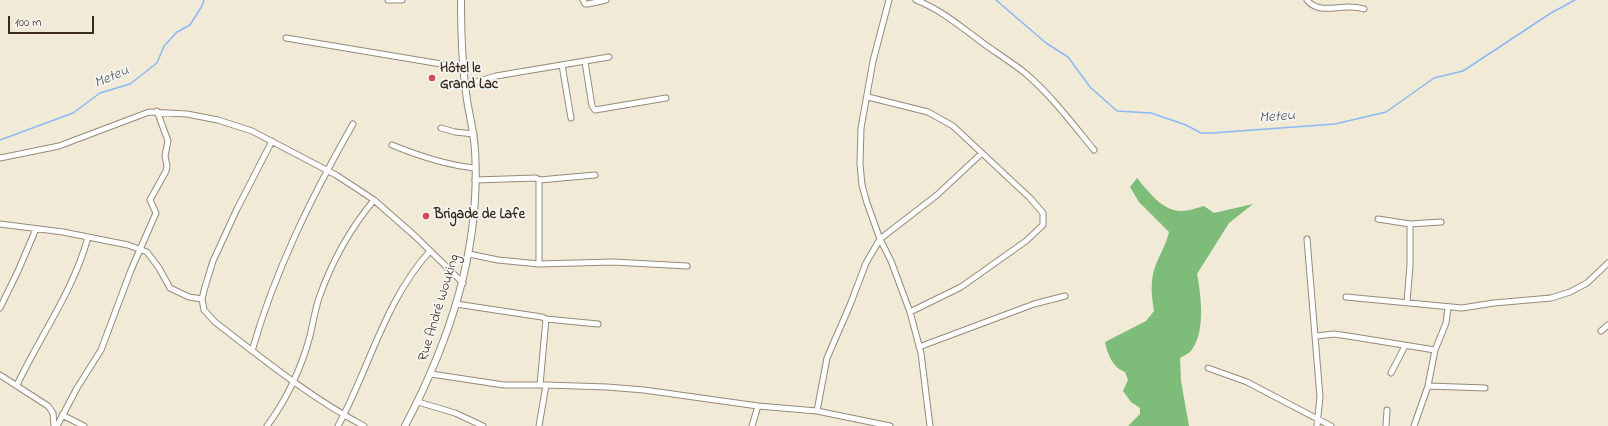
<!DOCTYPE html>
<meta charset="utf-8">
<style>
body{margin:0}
#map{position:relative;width:1608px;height:426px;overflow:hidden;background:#f1ead6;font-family:"Indie Flower",sans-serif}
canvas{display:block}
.scale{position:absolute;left:8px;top:16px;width:86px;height:18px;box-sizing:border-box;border:2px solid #3b2a1e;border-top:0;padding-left:5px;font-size:12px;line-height:14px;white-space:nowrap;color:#3b2a1e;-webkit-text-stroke:3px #f6f6f2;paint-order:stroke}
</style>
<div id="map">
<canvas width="1608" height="426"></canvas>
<div class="scale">100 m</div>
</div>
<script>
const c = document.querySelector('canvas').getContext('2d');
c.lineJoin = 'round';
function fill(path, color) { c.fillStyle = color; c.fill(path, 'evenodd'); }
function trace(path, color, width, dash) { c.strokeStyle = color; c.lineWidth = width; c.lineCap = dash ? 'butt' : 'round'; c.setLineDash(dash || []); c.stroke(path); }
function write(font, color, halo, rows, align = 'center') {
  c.font = font + ' "Indie Flower",sans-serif'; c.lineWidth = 3.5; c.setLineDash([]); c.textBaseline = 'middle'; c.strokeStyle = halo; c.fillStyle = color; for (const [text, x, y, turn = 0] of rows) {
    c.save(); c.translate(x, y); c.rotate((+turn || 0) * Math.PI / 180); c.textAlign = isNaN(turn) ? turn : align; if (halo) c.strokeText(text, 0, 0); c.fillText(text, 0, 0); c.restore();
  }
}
fill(new Path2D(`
 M1137,178C1147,190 1163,212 1182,211C1189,211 1196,208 1204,206L1214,213L1253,204L1229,223L1197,274C1201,295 1206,332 1191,351C1188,354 1183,356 1180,358L1181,381L1189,426H1128L1140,414V408L1131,402L1123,391L1128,380L1125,372C1113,368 1107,353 1105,342L1146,321L1154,311C1152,298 1150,284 1154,270C1158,257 1166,246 1169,232L1139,202L1130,187Z`), '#7ebc7a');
trace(new Path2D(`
 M996,0L1046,43L1068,57L1090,87L1117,111L1151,113L1186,125L1201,133H1212L1335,124L1386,112L1434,78L1463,71L1551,13L1575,0
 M0,140L73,113L100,93L130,84L157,63L164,46L177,32L190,25L202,6L204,0`), '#8ab9f5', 1.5);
const minor = new Path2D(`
 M388,0H402
 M583,0L585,4H588L606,0
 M889,0L873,61L861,128L860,164L862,185L867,203L880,239L891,261L910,312L921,353L930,426
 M916,0C939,9 956,23 975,37C991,50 1009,60 1025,73C1051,95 1072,123 1094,150
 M1307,0C1318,14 1336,6 1351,7C1355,7 1360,8 1364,9
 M286,38L465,68
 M585,62L592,106L595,110L666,98
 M562,65L571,118
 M466,85L496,76L609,57
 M868,97L928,112L953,126L1030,198L1043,213V225L1026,241L961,287L910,312
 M441,128L455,132L474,134
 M272,141L237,209L213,261L205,287L202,299L204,310L215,322C263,359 311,398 364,426
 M392,145C419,156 445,165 475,168
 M0,158L59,146L149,112L187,114L218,120L252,131L336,175L356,188L374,200L415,236L463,283
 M475,180L536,178L539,180L595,175
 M1378,219L1410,224L1441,222
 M0,224L63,232L128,245L147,252L159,268L170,288L189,297L202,299
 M1307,239L1320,397L1317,426
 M469,254L498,260L539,264L613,262L687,266
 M539,264V180
 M1346,297L1462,308L1494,303L1551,298L1570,292L1587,283L1608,263
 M1407,302L1410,265V224
 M456,304L542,317L546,319L540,385
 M0,308L18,271L36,229
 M546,319L598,324
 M1601,331L1608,325
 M1316,336L1334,334L1348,336L1435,350
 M919,347L1034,304L1065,296
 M252,351C275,270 312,196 353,124
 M1208,368L1247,382L1331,426
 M1391,373L1405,346
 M431,374L504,385H546L539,426
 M0,375L48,406L53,413L54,426
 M17,385C40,336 74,290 88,237
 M546,385L607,387L644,390L758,406L817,411L890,426
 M1428,386L1485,388
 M418,402L455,413L483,426
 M817,411L827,358L850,305L866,263L880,239L937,195L982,153
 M62,415L84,426
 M57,426L77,388L101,350L131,270L156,213L150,200L166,171L167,166L165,156L168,141L157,111
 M267,426C287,399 301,369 310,336C313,323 315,310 319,298C332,261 349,230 374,200
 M338,426C369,369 385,300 430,251
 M752,426L758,406
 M1386,426L1387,410
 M1414,426L1428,386L1435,350L1446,323L1448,308`);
const tertiary = new Path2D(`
 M405,426C450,340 481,249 475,150C474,135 471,121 468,106C462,71 461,35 461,0`);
trace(minor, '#968a7a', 7);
trace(tertiary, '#968a7a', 8);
trace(minor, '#fff', 5);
trace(tertiary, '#fff', 6);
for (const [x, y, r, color] of [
 [432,78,4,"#d1495b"],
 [426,216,4,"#d1495b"]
]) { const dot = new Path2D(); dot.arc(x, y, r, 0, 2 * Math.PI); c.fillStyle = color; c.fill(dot); trace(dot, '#f6f6f2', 1.5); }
write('bold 14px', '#3b2a1e', '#f6f6f2', [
 ["Hôtel le",440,70],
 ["Grand Lac",440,86],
 ["Brigade de Lafe",434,216]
], 'left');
write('14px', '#3b2a1e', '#f6f6f2', [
 ["Rue André Wouking",440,308,-73]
]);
write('italic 15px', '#53555e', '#f6f6f2', [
 ["Meteu",112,78,-24],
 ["Meteu",1277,118,-4]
]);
</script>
